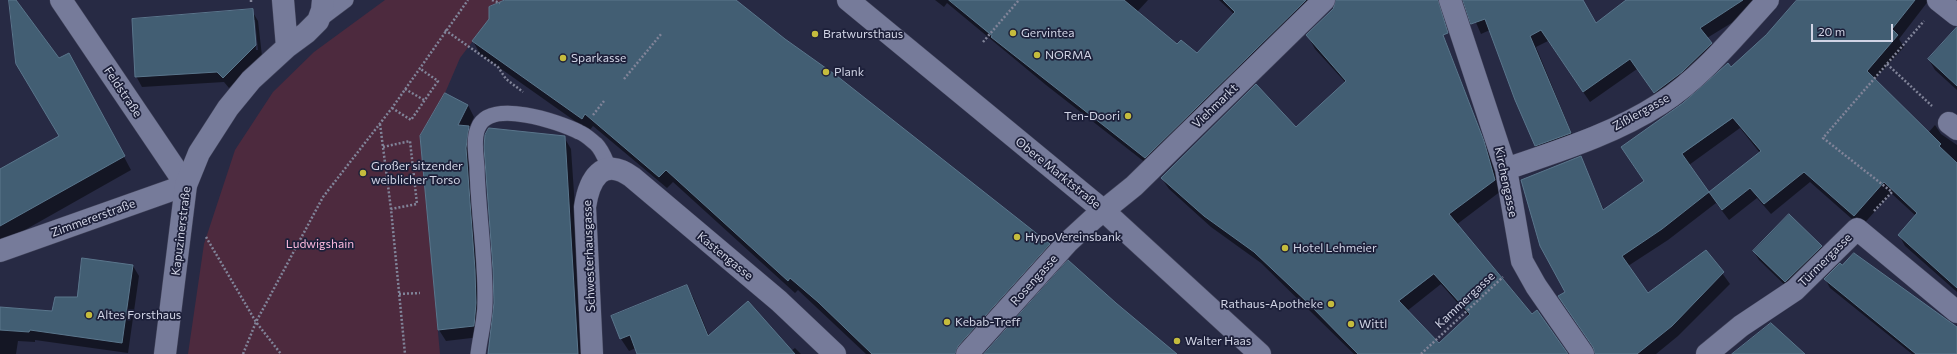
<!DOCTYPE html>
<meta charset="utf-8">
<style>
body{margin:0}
#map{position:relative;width:1957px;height:354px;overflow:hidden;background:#272a44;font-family:Commissioner,sans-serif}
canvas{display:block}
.scale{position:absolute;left:1811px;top:24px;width:82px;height:18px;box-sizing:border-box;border:2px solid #d1d4e5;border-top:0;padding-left:5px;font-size:12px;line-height:14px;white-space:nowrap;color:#d1d4e5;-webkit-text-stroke:3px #1d203a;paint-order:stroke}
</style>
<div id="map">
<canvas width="1957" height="354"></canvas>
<div class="scale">20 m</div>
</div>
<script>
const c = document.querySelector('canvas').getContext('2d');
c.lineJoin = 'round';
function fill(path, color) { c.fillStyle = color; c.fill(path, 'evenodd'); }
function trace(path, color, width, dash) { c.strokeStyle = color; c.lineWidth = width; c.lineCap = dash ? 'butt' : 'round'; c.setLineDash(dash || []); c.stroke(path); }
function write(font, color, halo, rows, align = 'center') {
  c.font = font + ' Commissioner,sans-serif'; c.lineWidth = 3.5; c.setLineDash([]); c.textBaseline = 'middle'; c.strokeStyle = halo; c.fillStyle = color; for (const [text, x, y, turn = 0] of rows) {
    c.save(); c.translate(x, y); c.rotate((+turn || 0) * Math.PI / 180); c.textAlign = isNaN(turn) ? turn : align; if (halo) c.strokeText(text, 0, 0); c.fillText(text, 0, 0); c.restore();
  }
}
fill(new Path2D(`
 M385,0H505L502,3H498L491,6L490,18L460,58L445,93L420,136L440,354H188L204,244L235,150L273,92L314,52Z`), '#4d2a3e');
fill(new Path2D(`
 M10,0H15L58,60L76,67L131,170L16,235L0,241V170L60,137Z
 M506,0H734L1049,244L1056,257L968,354H866L798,290L795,293L673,182L667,188L593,126L589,131L480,54L473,41Z
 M935,0H1148L1137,12L1177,45L1197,55L1234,14L1219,0H1319L1151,167L1046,85L947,3L944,7Z
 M1365,0H1425L1446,42L1489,153L1501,191L1456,225L1469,242L1567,354H1354L1261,263L1211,227L1169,189L1162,179L1296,128L1346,83L1315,49L1309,38ZM1441,284L1469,316L1439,345L1407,311Z
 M1466,0H1547L1596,24L1628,0H1769L1707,38L1717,54L1661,103L1637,69L1590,102L1548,41L1536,47L1576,144L1542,156L1535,146L1490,30L1481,34Z
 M1798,0H1929L1899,39L1904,47L1874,80L1928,133L1935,125L1941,134L1957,145V292L1905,246L1899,235L1916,216L1891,193L1861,227L1810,182L1771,214L1757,198L1729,220L1716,203L1668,240L1628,266L1648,295L1706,251L1730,284L1678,336L1656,354H1596L1566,293L1580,157L1604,210L1644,182L1622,148L1731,68L1767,35ZM1740,128L1760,153L1709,194L1689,165Z
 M252,11L258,21L262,56L229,88L224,82L142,87L136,76ZM253,20H255L258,50H256Z
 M1957,28V90L1935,70L1929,60Z
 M468,105L474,117L469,128L475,139L480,337L446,341L439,330L421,136Z
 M564,137L571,149L585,354H489Z
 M1821,246L1826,255L1790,290L1759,260L1754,252Z
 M133,266L139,276L128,353L35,340V342L18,341L16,354H0V308L53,312Z
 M1825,279L1957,328V354H1912L1830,288Z
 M687,286L694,299L709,336L791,351L795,348L801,354H638L636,348L629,351L621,339L613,316Z`), '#0007');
const building = new Path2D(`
 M9,0H16L59,58L69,53L125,156L0,226V169L59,136L16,64Z
 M505,0H736L785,39L837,76L1050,244L958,346L955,354H872L818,302L790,278L788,281L666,170L659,177L585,114L582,119L472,41L489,19V7Z
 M949,0H1124L1177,44L1181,40L1197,53L1235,12L1223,0H1306L1145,158L991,37L992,36Z
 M1336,0H1438L1448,33L1443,35L1484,141L1495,180L1449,214L1532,314L1537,310L1568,354H1358L1308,303L1254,252L1204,216L1161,178L1256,84L1296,127L1346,81L1306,35L1333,9ZM1434,274L1470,314L1439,343L1399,301Z
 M1463,0H1583L1596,23L1626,0H1743L1700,28L1712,43L1682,72L1654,93L1630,59L1583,92L1541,30L1530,36L1571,133L1535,146L1515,100L1485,19L1471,24Z
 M1797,0H1915L1892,29L1898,35L1867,71L1941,144L1939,146L1957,163V288L1898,235L1917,213L1884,182L1854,216L1804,172L1764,204L1750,188L1722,210L1709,192L1662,229L1622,256L1648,293L1706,250L1724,272L1672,326L1637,354H1595L1593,347L1558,296L1565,292L1540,246L1521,180L1581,156L1603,210L1644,181L1621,147L1683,103L1728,63L1731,67L1766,35ZM1733,118L1761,151L1709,192L1682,154Z
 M253,9L256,45L223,78L217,72L135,77L132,19Z
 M1957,27V86L1928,59Z
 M445,93L468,105L458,125L469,126L466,148L475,270L476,303L474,326L438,330L420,136Z
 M489,128L565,136L578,354H488L494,303L493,269L484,147L485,135Z
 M1789,214L1822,246L1785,282L1753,251Z
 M1854,253L1957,327V354H1916L1824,279L1840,263L1842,265Z
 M82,258L133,265L122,343L30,330L29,332L0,330V307L52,311L55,297H77Z
 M1068,260L1116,303L1177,354H984Z
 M687,285L708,336L748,301L795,354H637L630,335L620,339L611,316Z
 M1771,323L1805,354H1732Z`);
fill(building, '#425e73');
trace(building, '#5a768c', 1);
const lane = new Path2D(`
 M318,21L346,0
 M478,354C480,337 485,320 485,303C486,258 478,212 477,167C476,155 473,139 478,128C490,98 559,122 579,132C585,134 591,140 596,144C603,151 605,159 609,168`);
const street = new Path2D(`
 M848,0L1104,211L1260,354
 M1450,0L1506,169L1522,261L1536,286L1583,354
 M1938,0L1957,15
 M1949,123L1957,129
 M1506,169C1558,151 1614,134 1660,104C1701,78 1736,35 1768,0
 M0,251L186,185L61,0
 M592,354L585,207C589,180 602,155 632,177L779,301L835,354
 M967,354L1068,242L1093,219L1134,186L1324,0
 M1707,354L1741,326L1795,290L1857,229L1957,312`);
const secondary = new Path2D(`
 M283,0L287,47
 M165,354L186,185L199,153L228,108L251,80L287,47L306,33L318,21L322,10L323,0`);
trace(lane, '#42445b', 16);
trace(street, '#42445b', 23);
trace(secondary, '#42445b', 23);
trace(new Path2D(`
 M251,0V3
 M492,0L500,3
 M445,30L498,67L506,79L523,92
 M983,42L1019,0
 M1887,64L1932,106
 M624,79L662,33
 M405,89L424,100
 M392,108L411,120L438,81L419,68
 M593,115L604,101
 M380,124L391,209L405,354
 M383,147L410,141L417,204L391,209
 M1874,211L1892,192L1823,138L1924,21
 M206,237L256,322L281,354
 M399,294L420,293
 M243,354L256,322L323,197L392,108L468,0
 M1421,354L1503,277`), '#818499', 2.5, [2, 2]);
trace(lane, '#767b9a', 15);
trace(street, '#767b9a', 22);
trace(secondary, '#767b9a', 22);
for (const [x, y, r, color] of [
 [1013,33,4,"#c5bc3d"],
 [815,34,4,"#c5bc3d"],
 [1037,55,4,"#c5bc3d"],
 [563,58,4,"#c5bc3d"],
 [826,72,4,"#c5bc3d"],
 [1128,116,4,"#c5bc3d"],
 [363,173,4,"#c5bc3d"],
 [1017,237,4,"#c5bc3d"],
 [1285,248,4,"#c5bc3d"],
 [1331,304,4,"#c5bc3d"],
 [89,315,4,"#c5bc3d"],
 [947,322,4,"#c5bc3d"],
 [1351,324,4,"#c5bc3d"],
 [1177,341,4,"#c5bc3d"]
]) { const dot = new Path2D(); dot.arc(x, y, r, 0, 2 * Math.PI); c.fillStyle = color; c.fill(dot); trace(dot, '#1d203a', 1.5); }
write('12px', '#d1d4e5', '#1d203a', [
 ["Gervintea",1021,33],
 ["Bratwursthaus",823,34],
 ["NORMA",1045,55],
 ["Sparkasse",571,58],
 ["Plank",834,72],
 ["Ten-Doori",1120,116,"right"],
 ["Großer sitzender",371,166],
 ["weiblicher Torso",371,180],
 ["HypoVereinsbank",1025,237],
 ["Hotel Lehmeier",1293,248],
 ["Rathaus-Apotheke",1323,304,"right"],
 ["Altes Forsthaus",97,315],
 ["Kebab-Treff",955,322],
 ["Wittl",1359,324],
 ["Walter Haas",1185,341]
], 'left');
write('12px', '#d1d4e5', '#1d203a', [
 ["Feldstraße",123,92,56],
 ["Viehmarkt",1215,106,-44],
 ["Zißlergasse",1641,112,-29],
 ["Obere Marktstraße",1058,173,39],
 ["Kirchengasse",1506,182,78],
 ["Zimmererstraße",93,218,-20],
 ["Kapuzinerstraße",181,231,-83],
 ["Schwesterhausgasse",589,256,-92],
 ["Kastengasse",725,256,39],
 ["Türmergasse",1825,260,-45],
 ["Rosengasse",1034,280,-48],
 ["Kammergasse",1465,300,-43]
]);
write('12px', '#fcb9dd', '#1d203a', [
 ["Ludwigshain",320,244]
]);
</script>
